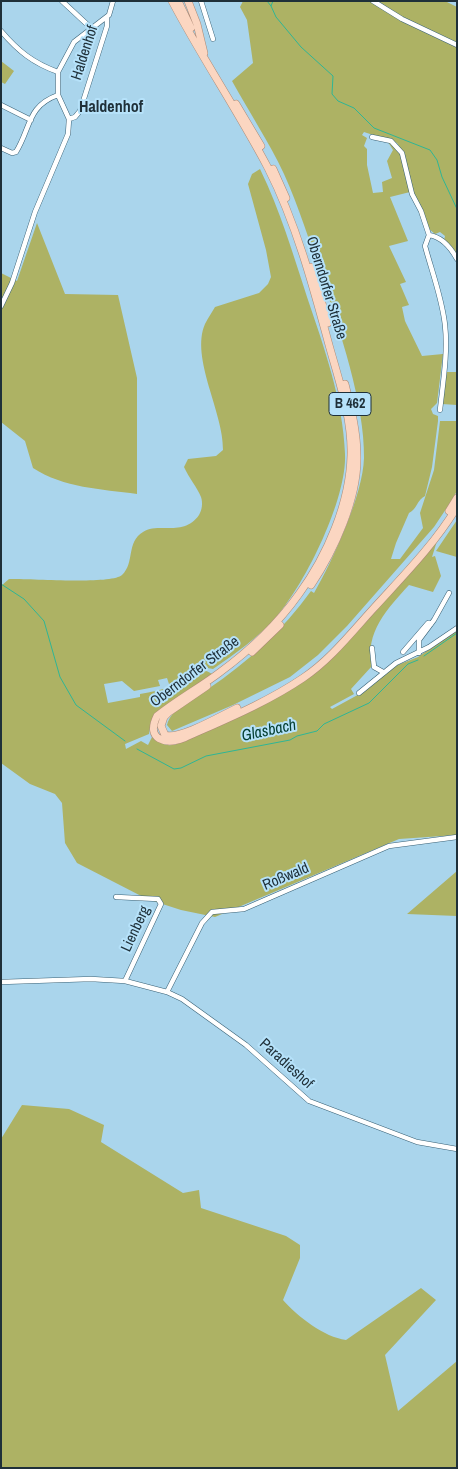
<!DOCTYPE html>
<meta charset="utf-8">
<style>
body{margin:0}
#map{position:relative;width:458px;height:1469px;overflow:hidden;background:#aad5ec;font-family:"Archivo Narrow",sans-serif}
canvas{display:block}
.frame{position:absolute;inset:0;border:2px solid #1f3039;pointer-events:none}
</style>
<div id="map">
<canvas width="458" height="1469"></canvas>
<div class="frame"></div>
</div>
<script>
const c = document.querySelector('canvas').getContext('2d');
c.lineJoin = 'round';
function fill(path, color) { c.fillStyle = color; c.fill(path, 'evenodd'); }
function trace(path, color, width, dash) { c.strokeStyle = color; c.lineWidth = width; c.lineCap = dash ? 'butt' : 'round'; c.setLineDash(dash || []); c.stroke(path); }
function write(font, color, halo, rows, align = 'center') {
  c.font = font + ' "Archivo Narrow",sans-serif'; c.lineWidth = 4; c.setLineDash([]); c.textBaseline = 'middle'; c.strokeStyle = halo; c.fillStyle = color; for (const [text, x, y, turn = 0] of rows) {
    c.save(); c.translate(x, y); c.rotate((+turn || 0) * Math.PI / 180); c.textAlign = isNaN(turn) ? turn : align; if (halo) c.strokeText(text, 0, 0); c.fillText(text, 0, 0); c.restore();
  }
}
fill(new Path2D(`
 M243,1H445L457,7V256L444,240L445,236L440,232L435,234C408,215 416,168 397,143L364,132L362,135L367,138L364,146L367,149V165L373,193L383,192L382,182L392,178L387,161L393,150L388,142L402,154L410,192L390,197L408,241L389,246L406,282L400,284L409,305L402,307L405,321L422,356L443,354L437,403L431,409L433,414L438,416V421L432,467L425,496C417,500 417,509 409,513L396,543L391,559H400L423,528L420,513L434,470L440,421H457V491L450,503L434,527L347,626L318,655L290,677L233,705L172,731L167,725C171,708 194,698 208,689C248,662 283,630 311,591L314,593C333,560 363,495 364,458C365,404 339,329 322,277C310,243 299,207 284,174C269,142 249,112 232,81L253,63L247,20L240,7Z
 M1,61L14,71L5,84L1,82Z
 M260,169C280,210 293,254 307,297C324,347 343,400 345,454C347,499 306,582 277,616C259,637 236,653 213,669C190,664 188,678 169,684L167,678L158,680L160,686L134,691L122,681L104,684L108,703L140,697V694C151,692 162,690 172,686C185,681 197,663 212,674L156,713L151,721L149,734L125,744L126,749L141,741L148,745L152,737C163,745 168,748 182,742L301,682L437,541L432,557L435,556L441,576L433,592L409,585C388,608 364,633 372,666L351,689L354,694L330,707L332,709L365,691L395,666L418,657L457,630V835L399,839L215,917L181,910L147,899L77,863L65,843L62,803L55,794L30,784L1,763V586L9,579C29,578 111,585 122,575C135,563 126,542 143,532C158,522 184,537 199,515C202,510 203,503 201,497C197,487 189,478 184,467L188,459L216,456L223,450C224,413 190,358 205,324C208,318 212,312 215,307L259,293L268,284L271,277L266,250L248,184L252,174Z
 M37,223L65,294L118,295L137,378V494C101,489 64,488 33,468L25,441L1,422V273L17,281Z
 M445,372H457V405L442,404Z
 M457,520V557L436,551Z
 M457,871V916L407,914Z
 M22,1105L69,1109L104,1125L101,1142L183,1193L199,1190L201,1208L286,1236L300,1245V1258L283,1300C298,1317 324,1337 346,1340L421,1288L436,1300L385,1355L398,1411L457,1361V1468H1V1139Z`), '#adb264');
trace(new Path2D(`
 M267,1L271,6
 M273,1L271,6L276,17L301,47L333,76L332,94L338,101L354,108L374,128L430,150L437,160L442,177L457,209
 M1,584L24,599L44,621L60,677L76,705L125,741
 M424,656L457,633
 M137,749L174,769L181,768L206,756L290,740L297,736L317,731L324,724L369,703L408,664L418,660`), '#2fb695', 1);
const street = new Path2D(`
 M62,1L91,28
 M201,1L213,39
 M373,1L402,19L457,45
 M1,31C18,51 33,63 58,72
 M1,105L31,120
 M69,119L75,117L80,111L107,26V17
 M372,137L391,141L402,153L412,194L421,211L429,235
 M1,148L12,153L16,152C31,128 27,106 58,95
 M1,306L12,283L35,212L68,134L69,119L58,95V72L74,42L109,15L113,1
 M440,410C443,382 448,353 445,325C442,298 432,272 425,246L429,235C442,237 451,248 457,259
 M372,648L374,667L383,672
 M403,652L428,623L431,624
 M419,653V640L434,620L449,593
 M359,693L396,663L429,647L457,628
 M116,897L158,899L161,904L125,981
 M1,982L91,979L125,981L167,992L182,999L246,1045L309,1101L417,1142L457,1149
 M167,992L202,923L212,912L244,909L389,846L457,837`);
const primary = new Path2D(`
 M172,1C202,58 238,111 268,168C296,223 313,286 329,345C339,381 352,418 351,455C350,503 327,556 299,594C277,625 249,651 219,673C199,688 177,700 157,716C145,740 166,745 184,738C224,720 266,703 303,678C330,660 351,633 373,609C402,577 434,545 457,507
 M178,1L191,28
 M188,1L197,24L204,53
 M236,104L261,146
 M273,169L286,198
 M311,267L328,323
 M449,511L457,498
 M311,585C334,551 358,498 357,456C357,432 351,408 345,384
 M252,652L280,625
 M207,686L169,712L164,717L161,726L165,735C180,740 222,715 237,708`);
trace(street, '#386075', 5.5);
trace(primary, '#ac8a76', 8);
trace(street, '#fff', 4.5);
trace(primary, '#fbd6c1', 7);
for (const [x, y, w] of [
 [350,404,42]
]) { const box = new Path2D(); box.roundRect(x - w / 2, y - 11.5, w, 23, 4); c.fillStyle = '#b6e2fa'; c.fill(box); trace(box, '#1f3039', 1); }
write('bold 14px', '#1f3039', null, [
 ["B 462",350,404]
]);
write('15px', '#1f3039', '#b6e2fa', [
 ["Haldenhof",85,53,-72],
 ["Oberndorfer Straße",326,288,73],
 ["Oberndorfer Straße",195,672,-37],
 ["Roßwald",286,877,-23],
 ["Lienberg",136,929,-65],
 ["Paradieshof",286,1064,42]
]);
write('bold 16px', '#1f3039', '#b6e2fa', [
 ["Haldenhof",111,108]
]);
write('italic 16px', '#064033', '#b6e2fa', [
 ["Glasbach",269,731,-12]
]);
</script>
